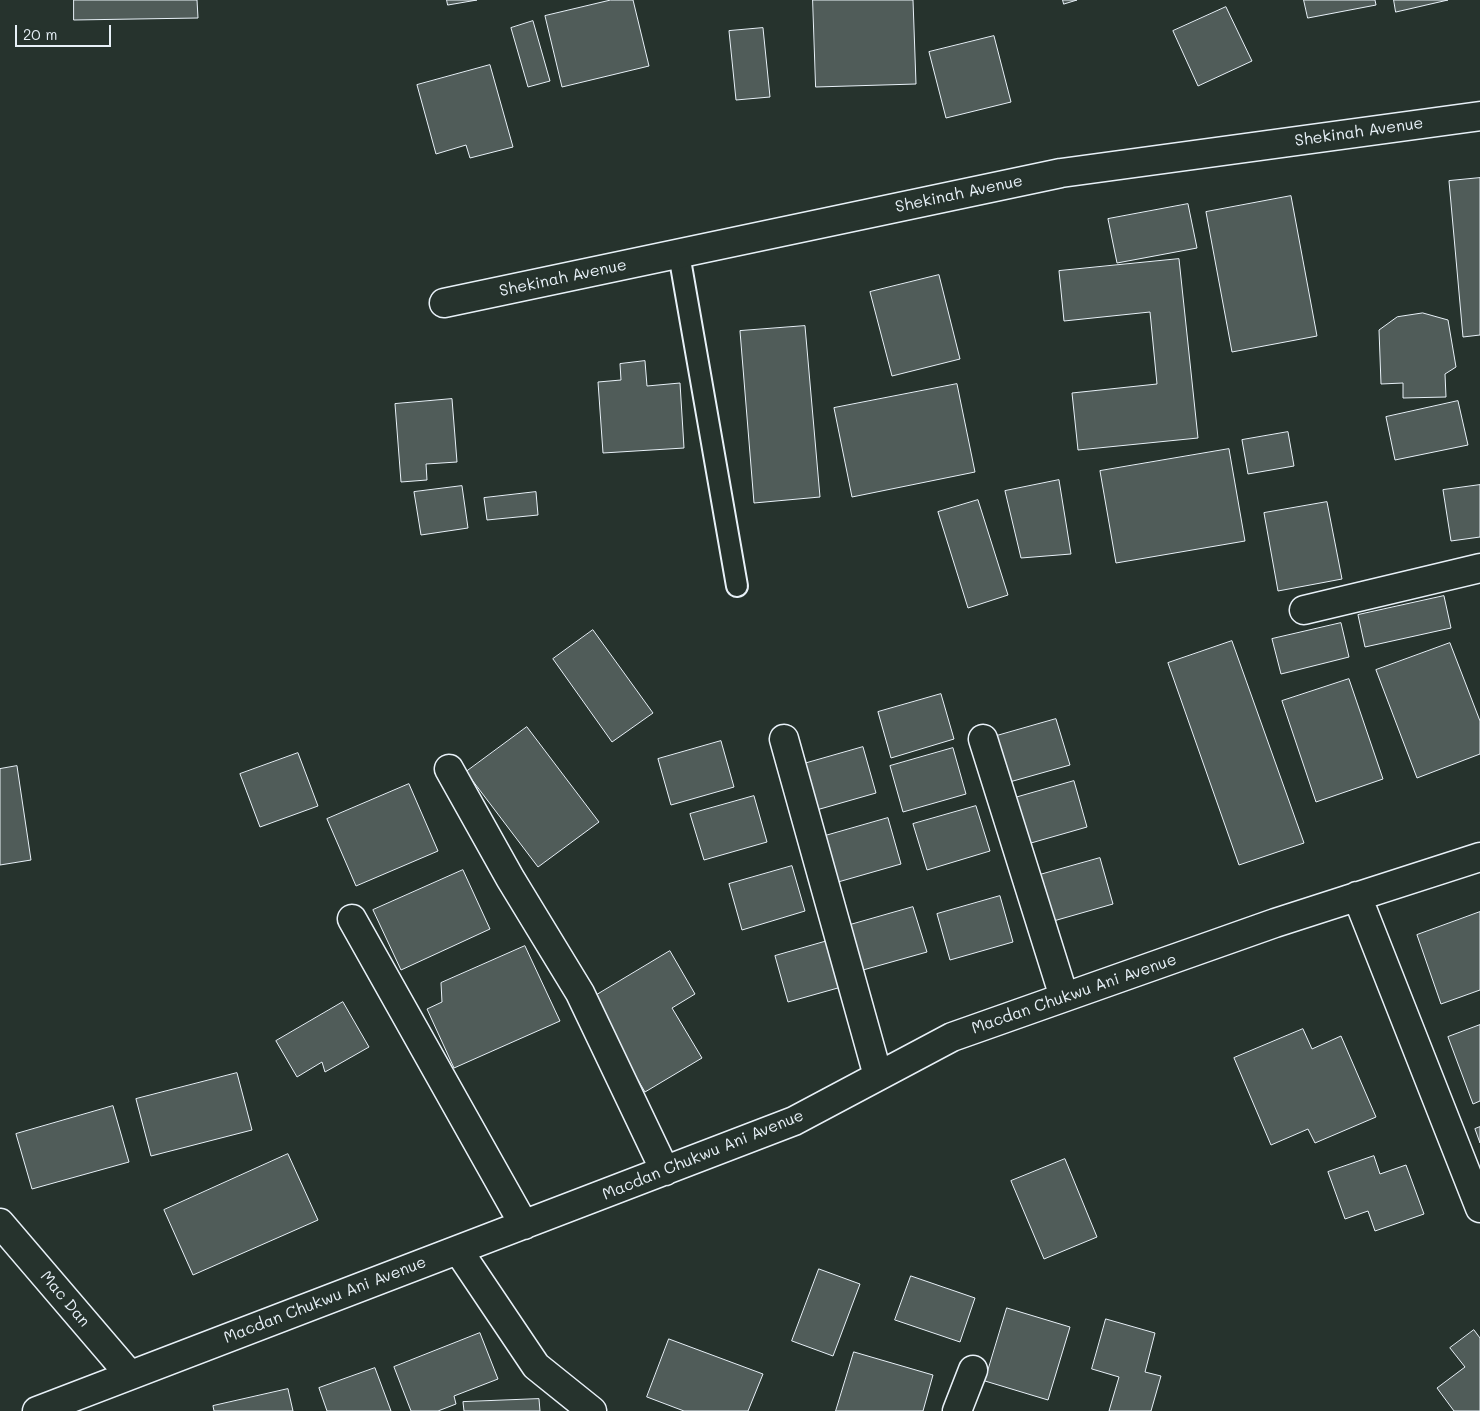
<!DOCTYPE html>
<style>
body{margin:0}
#map{position:relative;width:1480px;height:1411px;overflow:hidden;background:#26332d;font-family:Mali,sans-serif}
canvas{display:block}
.scale{position:absolute;left:15px;top:25px;width:96px;height:22px;box-sizing:border-box;border:2px solid #e8f1f8;border-top:0;padding-left:6px;font-size:15px;line-height:18px;white-space:nowrap;color:#e8f1f8;-webkit-text-stroke:4px #26332d;paint-order:stroke}
</style>
<div id="map">
<canvas width="1480" height="1411"></canvas>
<div class="scale">20 m</div>
</div>
<script>
const c = document.querySelector('canvas').getContext('2d');
c.lineJoin = 'round';
function fill(path, color) { c.fillStyle = color; c.fill(path, 'evenodd'); }
function trace(path, color, width, dash) { c.strokeStyle = color; c.lineWidth = width; c.lineCap = dash ? 'butt' : 'round'; c.setLineDash(dash || []); c.stroke(path); }
function write(font, color, halo, rows, align = 'center') {
  c.font = font + ' Mali,sans-serif'; c.lineWidth = 4; c.setLineDash([]); c.textBaseline = 'middle'; c.strokeStyle = halo; c.fillStyle = color; for (const [text, x, y, turn = 0] of rows) {
    c.save(); c.translate(x, y); c.rotate((+turn || 0) * Math.PI / 180); c.textAlign = isNaN(turn) ? turn : align; if (halo) c.strokeText(text, 0, 0); c.fillText(text, 0, 0); c.restore();
  }
}
const building = new Path2D(`
 M74,0H197L198,18L74,20Z
 M447,0H477L448,5Z
 M611,0H633L649,66L562,87L545,16Z
 M813,0H913L916,84L816,87Z
 M1063,0H1077L1064,4Z
 M1304,0H1375L1376,5L1308,18Z
 M1394,0H1448L1396,12Z
 M1226,7L1252,61L1198,86L1173,31Z
 M533,21L550,81L528,87L511,28Z
 M763,28L770,97L736,100L729,31Z
 M994,36L1011,102L946,118L929,52Z
 M490,65L513,147L470,158L466,145L436,154L417,85Z
 M1480,178V335L1463,337L1449,181Z
 M1291,196L1317,336L1232,352L1206,212Z
 M1188,204L1197,248L1117,263L1108,219Z
 M1179,259L1198,438L1078,450L1072,393L1157,384L1150,312L1064,321L1059,271Z
 M939,275L960,359L892,376L870,292Z
 M1423,313L1448,320L1456,367L1445,374L1446,397L1403,398V383L1381,384L1379,330L1397,317Z
 M805,326L820,497L754,503L740,331Z
 M645,361L647,386L680,383L684,448L603,453L598,382L621,380L620,364Z
 M957,384L975,472L852,497L834,408Z
 M452,399L457,462L426,464L427,480L401,482L395,404Z
 M1458,401L1468,445L1395,460L1386,417Z
 M1288,432L1294,466L1248,474L1242,440Z
 M1229,449L1245,541L1116,563L1100,471Z
 M1059,480L1071,554L1021,558L1005,491Z
 M1480,485V537L1451,541L1443,490Z
 M462,486L468,528L421,535L414,492Z
 M536,492L538,515L487,520L484,498Z
 M978,500L1008,595L968,608L938,512Z
 M1327,502L1342,579L1278,591L1264,513Z
 M1444,596L1451,628L1365,647L1358,615Z
 M1341,623L1349,657L1281,674L1272,639Z
 M593,630L653,713L612,742L553,659Z
 M1232,641L1304,843L1239,865L1168,663Z
 M1450,643L1480,721V754L1417,778L1376,670Z
 M1349,679L1383,779L1316,802L1282,701Z
 M941,694L954,739L891,758L878,712Z
 M1056,719L1070,765L1006,783L993,737Z
 M527,727L599,822L538,867L466,772Z
 M721,741L734,787L671,805L658,759Z
 M863,747L876,793L813,811L800,765Z
 M953,748L966,794L903,812L890,766Z
 M298,753L318,806L260,827L240,774Z
 M17,766L31,860L0,865V769Z
 M1074,781L1087,827L1024,845L1011,799Z
 M409,784L438,851L356,886L327,819Z
 M754,796L767,842L704,860L690,814Z
 M976,806L990,851L927,870L913,824Z
 M888,818L901,864L838,882L825,836Z
 M1100,858L1113,904L1050,922L1036,876Z
 M792,866L805,911L742,930L729,884Z
 M463,870L490,929L401,970L373,910Z
 M1000,896L1013,942L950,960L937,914Z
 M913,907L927,952L863,970L850,925Z
 M1480,912V990L1441,1004L1417,935Z
 M838,938L852,984L788,1002L775,956Z
 M525,946L560,1021L454,1068L427,1009L442,1002L441,983Z
 M670,951L695,994L672,1008L702,1058L645,1092L590,999Z
 M343,1002L369,1047L325,1072L322,1062L297,1077L276,1041Z
 M1480,1025V1101L1473,1104L1448,1037Z
 M1303,1029L1312,1049L1341,1036L1376,1117L1315,1143L1308,1129L1271,1145L1234,1058Z
 M237,1073L252,1130L151,1156L136,1099Z
 M113,1106L129,1162L32,1189L16,1134Z
 M1480,1127V1143L1475,1129Z
 M288,1154L318,1220L193,1275L164,1210Z
 M1374,1156L1380,1174L1406,1165L1424,1214L1375,1231L1368,1211L1345,1219L1328,1172Z
 M1065,1159L1097,1237L1044,1259L1011,1181Z
 M819,1269L860,1284L833,1356L792,1341Z
 M911,1276L975,1298L960,1342L895,1320Z
 M1007,1308L1070,1327L1048,1400L985,1381Z
 M1106,1319L1155,1333L1145,1372L1161,1376L1151,1411H1109L1119,1377L1092,1369Z
 M1474,1330L1480,1338V1411H1454L1437,1388L1465,1367L1450,1348Z
 M480,1333L498,1379L454,1396L456,1404L438,1411H411L394,1367Z
 M669,1339L763,1374L748,1411H684L647,1397Z
 M854,1352L933,1375L923,1411H836Z
 M375,1368L391,1411H327L319,1388Z
 M288,1389L293,1411H214L213,1406Z
 M539,1399L540,1411H464L463,1402Z`);
fill(building, '#505c59');
trace(building, '#e8f1f8', 1);
const service = new Path2D(`
 M679,254L737,586`);
const minor = new Path2D(`
 M444,303L1061,173L1480,116
 M1304,610L1480,568
 M784,739L878,1076
 M983,739L1064,997
 M449,769L510,878L580,993L665,1171
 M1357,896L1480,1208
 M352,919L524,1225
 M0,1223L130,1375
 M458,1250L536,1366L592,1411
 M37,1411L794,1121L952,1037L1275,923L1480,857
 M957,1411L973,1370`);
trace(service, '#e8f1f8', 24);
trace(minor, '#e8f1f8', 31);
trace(service, '#26332d', 20);
trace(minor, '#26332d', 28);
write('16px', '#e8f1f8', '#26332d', [
 ["Shekinah Avenue",1359,132,-8],
 ["Shekinah Avenue",959,194,-12],
 ["Shekinah Avenue",563,278,-12],
 ["Macdan Chukwu Ani Avenue",1074,994,-19],
 ["Macdan Chukwu Ani Avenue",703,1155,-22],
 ["Mac Dan",65,1299,50],
 ["Macdan Chukwu Ani Avenue",325,1300,-21]
]);
</script>
